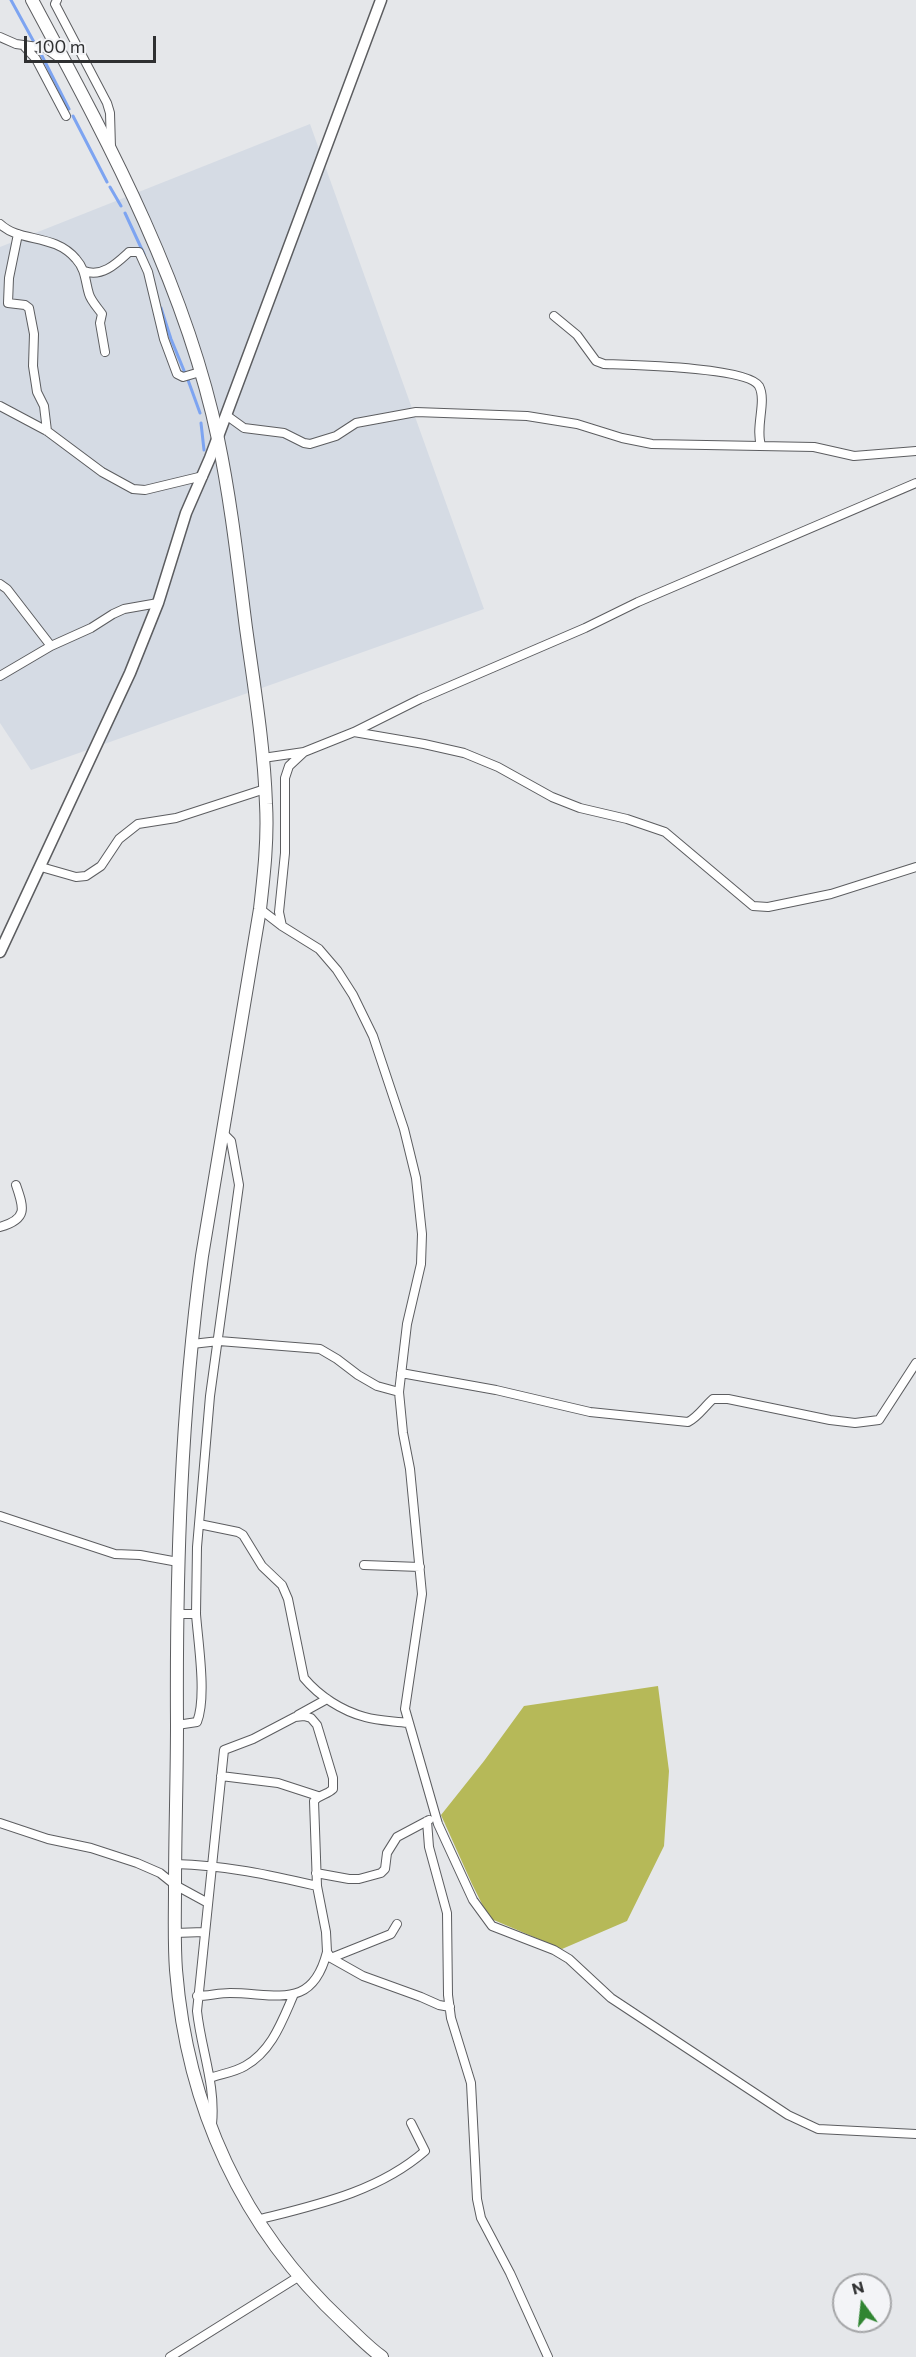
<!DOCTYPE html>
<style>
body{margin:0}
#map{position:relative;width:916px;height:2357px;overflow:hidden;background:#e5e7ea;font-family:Commissioner,sans-serif}
canvas{display:block}
.north{position:absolute;left:832px;top:2273px;width:60px;height:60px;box-sizing:border-box;background:#f3f4f7;border:2px solid #a5a6a8;border-radius:50%;rotate:345deg;font-size:16px;font-weight:700;line-height:24px;text-align:center;color:#2f3031}
.north::after{content:'';display:block;margin:auto;width:21px;height:27px;background:#308532;clip-path:polygon(50% 0,100% 100%,50% 72%,0 100%)}
.scale{position:absolute;left:24px;top:36px;width:132px;height:27px;box-sizing:border-box;border:3px solid #2f3031;border-top:0;padding-left:8px;font-size:18px;line-height:21px;white-space:nowrap;color:#2f3031;-webkit-text-stroke:4px #f3f4f7;paint-order:stroke}
</style>
<div id="map">
<canvas width="916" height="2357"></canvas>
<div class="north">N</div>
<div class="scale">100 m</div>
</div>
<script>
const c = document.querySelector('canvas').getContext('2d');
c.lineJoin = 'round';
function fill(path, color) { c.fillStyle = color; c.fill(path, 'evenodd'); }
function trace(path, color, width, dash) { c.strokeStyle = color; c.lineWidth = width; c.lineCap = dash ? 'butt' : 'round'; c.setLineDash(dash || []); c.stroke(path); }
fill(new Path2D(`
 M310,124L484,609L31,770L0,723V247Z`), '#d5dbe4');
fill(new Path2D(`
 M658,1686L669,1771L664,1846L627,1921L562,1949L489,1918L472,1884L441,1815L484,1761L524,1706Z`), '#b6b958');
trace(new Path2D(`
 M11,0L35,44
 M39,50L69,109
 M73,116L107,182
 M110,187L121,206
 M125,213L144,254
 M161,308L171,339L185,373
 M188,380L200,413
 M201,423L204,450`), '#7da4f1', 3);
const minor = new Path2D(`
 M57,0L55,4L107,103L110,113L111,148
 M0,37L16,44L45,48L62,60
 M24,46L36,59L66,116
 M0,224C20,243 54,233 76,259C86,270 85,281 89,294C91,301 98,308 102,314L100,323L105,352
 M18,234L9,278L8,303L25,305L29,308L34,334L33,366L37,392L44,406L47,431
 M84,271C102,278 117,263 129,252H139L148,272L164,339L177,374L183,377L200,372
 M554,316L577,335L596,361L604,364C629,365 748,367 759,386C767,401 755,427 761,445
 M0,406L47,431L102,472L133,489L145,490L203,476
 M226,415L244,428L284,433L304,443L310,444L336,436L356,423L416,412L527,416L577,424L622,438L652,444L814,447L854,456L916,451
 M0,584L7,589L51,646
 M0,676L51,646L91,628L113,614L124,609L158,603
 M354,732L424,744L464,753L498,767L552,797L580,808L627,819L665,832L753,906L768,907L831,894L916,867
 M263,758L304,752L354,732L420,699L585,628L638,602L916,483
 M41,867L76,877L86,876L101,866L119,839L138,824L176,818L265,789
 M260,909L282,926L319,949L337,970L353,995L373,1036L404,1129L416,1178L422,1234L421,1264L407,1324L399,1392L403,1433L410,1469L422,1594L405,1709L438,1824L473,1900L492,1926L554,1950L569,1959L611,1998L788,2115L818,2129L916,2134
 M282,926L279,912L285,853V778L289,766L304,752
 M0,1227C28,1219 24,1208 16,1185
 M192,1344L219,1341L320,1349L337,1359L358,1375L377,1386L399,1392
 M401,1373L496,1390L590,1412L688,1422C698,1417 704,1407 713,1399H728L830,1420L855,1423L879,1420L916,1363
 M0,1516L115,1554L140,1555L178,1562
 M199,1524L238,1532L243,1535L262,1566L282,1585L288,1599L304,1678C319,1696 342,1711 365,1717C378,1721 394,1721 408,1723
 M364,1565L420,1567
 M196,1614L197,1547L210,1396L239,1185L231,1141L222,1132
 M298,1715L327,1699
 M177,1725L197,1722C207,1697 198,1642 196,1614H178
 M221,1776L278,1783L318,1796
 M427,1821L429,1847L447,1913L448,1995L451,2018L471,2083L477,2199L481,2218L510,2273L548,2357
 M0,1823L48,1839L91,1848L137,1863L160,1873L175,1885L208,1903
 M175,1864C224,1865 270,1875 317,1886
 M316,1873L349,1879H359L381,1873L385,1869L387,1853L397,1837L429,1820
 M175,1933L204,1932
 M331,1958L391,1934L397,1924
 M197,1996C208,1996 219,1993 230,1993C276,1993 312,2011 327,1952
 M210,2078C221,2074 235,2072 245,2066C272,2051 282,2021 294,1994
 M212,2124C216,2085 201,2049 197,2011L224,1750L253,1739L295,1717L304,1716L311,1718L317,1725L333,1778V1789C327,1795 320,1794 314,1801L317,1886L326,1932L327,1952L331,1958L363,1976L421,1997L439,2005L450,2007
 M257,2220C316,2205 378,2192 425,2151L411,2123
 M170,2357L298,2277`);
const tertiary = new Path2D(`
 M0,952L130,673L158,603L186,513L210,458L381,0`);
const secondary = new Path2D(`
 M32,0C107,140 185,282 218,439C231,501 238,565 246,628C254,686 264,745 266,804C268,839 264,874 260,909L202,1256C181,1411 176,1567 177,1724C177,1779 175,1833 175,1888C175,1915 174,1943 176,1970C187,2107 242,2228 343,2322C356,2334 368,2347 382,2357`);
trace(minor, '#5c5d60', 10);
trace(tertiary, '#5c5d60', 13);
trace(secondary, '#5c5d60', 14);
trace(minor, '#fff', 8);
trace(tertiary, '#fff', 10);
trace(secondary, '#fff', 12);
</script>
